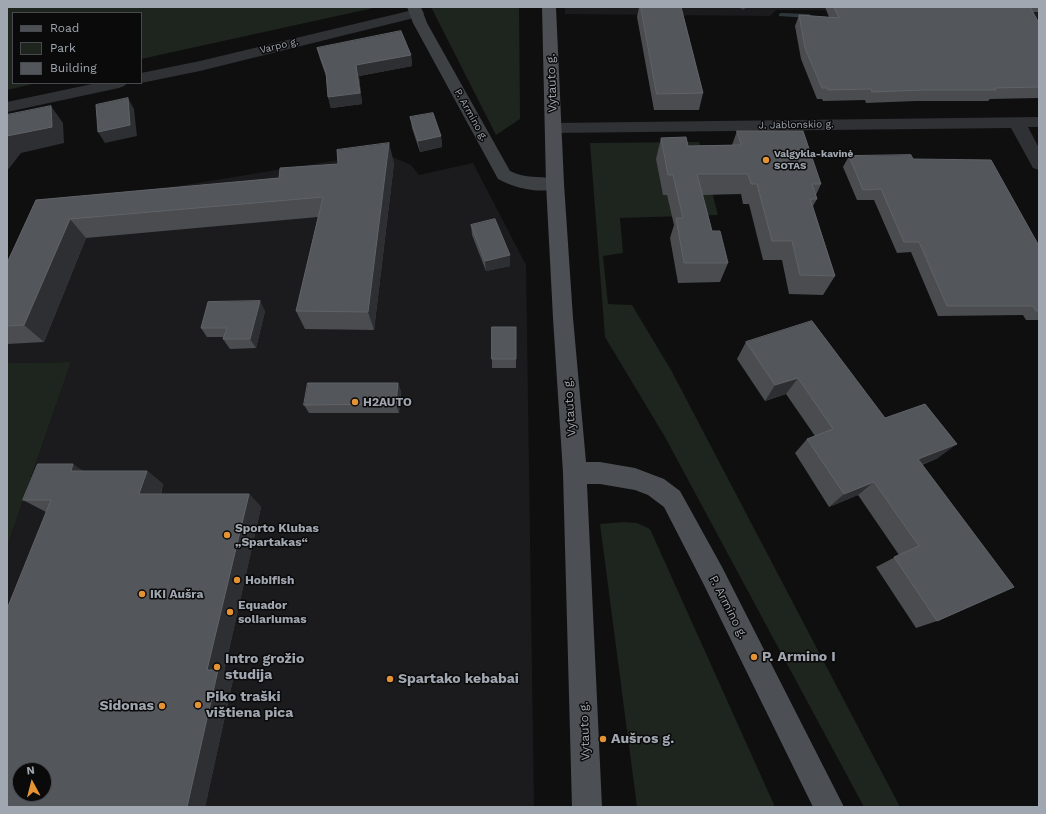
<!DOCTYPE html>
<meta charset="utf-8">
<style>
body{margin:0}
#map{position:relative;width:1046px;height:814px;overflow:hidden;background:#0f0f10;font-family:"Work Sans",sans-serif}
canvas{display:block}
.frame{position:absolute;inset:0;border:8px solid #a1a7b0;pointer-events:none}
.legend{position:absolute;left:12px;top:12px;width:130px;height:72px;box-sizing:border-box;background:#0a0a0b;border:1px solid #46494d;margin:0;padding:5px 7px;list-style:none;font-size:12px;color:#a1a7b0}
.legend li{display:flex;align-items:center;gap:8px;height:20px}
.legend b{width:20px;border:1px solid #46494d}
.north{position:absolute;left:12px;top:762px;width:40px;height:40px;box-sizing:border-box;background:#0a0a0b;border:1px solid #46494d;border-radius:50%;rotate:353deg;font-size:11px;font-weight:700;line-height:16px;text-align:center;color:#a1a7b0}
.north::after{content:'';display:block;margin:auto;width:14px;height:18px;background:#e39234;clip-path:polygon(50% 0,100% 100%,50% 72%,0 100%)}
</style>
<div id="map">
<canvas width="1046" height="814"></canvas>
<div class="frame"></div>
<ul class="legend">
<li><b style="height:5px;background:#4c4f53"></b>Road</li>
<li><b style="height:11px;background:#1e241e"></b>Park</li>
<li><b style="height:11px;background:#53565a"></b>Building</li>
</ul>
<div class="north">N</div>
</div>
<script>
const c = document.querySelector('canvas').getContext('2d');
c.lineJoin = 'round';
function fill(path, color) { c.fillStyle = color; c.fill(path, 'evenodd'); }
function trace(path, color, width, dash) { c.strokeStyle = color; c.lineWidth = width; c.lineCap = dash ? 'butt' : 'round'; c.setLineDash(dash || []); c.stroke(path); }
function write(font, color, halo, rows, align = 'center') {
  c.font = font + ' "Work Sans",sans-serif'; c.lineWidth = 3; c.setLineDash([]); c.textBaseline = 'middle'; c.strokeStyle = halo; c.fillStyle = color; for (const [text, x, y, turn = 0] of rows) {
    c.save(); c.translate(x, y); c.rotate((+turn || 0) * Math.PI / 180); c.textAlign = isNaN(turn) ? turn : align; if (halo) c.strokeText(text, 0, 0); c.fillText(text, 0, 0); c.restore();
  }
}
fill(new Path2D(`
 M565,7H1039V18L963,17L958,11L776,10L770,16L565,14Z
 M388,155L411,165L419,175L473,163L526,265L534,807H7V547L71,362L7,363V300L99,199L332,161ZM20,770H44V794H20Z`), '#1b1b1d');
fill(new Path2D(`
 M7,7H378L141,59V13H13V83H37L7,90Z
 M431,7H519L520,119L496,135Z
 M699,142L718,215L620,218L623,253L603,256L608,304L632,305L671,370L900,807H864L665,437L605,337L590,143Z
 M71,362L7,547V363Z
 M624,522L637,523L650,529L775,807H637L600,524Z`), '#1e241e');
fill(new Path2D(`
 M738,7H745L746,8L743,10Z
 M781,13L809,14L812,16L809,18L779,16V14Z`), '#2e373c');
fill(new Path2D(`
 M417,9L422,10L424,13L422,16L200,71L141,83V73L200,61Z
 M97,83H127L124,86L119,88L7,112V102Z
 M1039,117V127H1028L1039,148V170L1033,168L1011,128L554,133L548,132L546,128L548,124L554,123Z`), '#303135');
fill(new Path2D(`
 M407,7H421L427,23L510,171C527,180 544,175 561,180L564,184L561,188C541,194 516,189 498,179L413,23Z`), '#3e4144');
fill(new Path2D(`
 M542,7H556L564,184L573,318L586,462H600L635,468L664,479L680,491L722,567L844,807H813L704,585L664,507L648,495L635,490L600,484H587L602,807H572L563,473L553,318L546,184Z`), '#4c4f53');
fill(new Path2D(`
 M639,7H681L703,93L699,110H654L637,17Z
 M825,7H1039V12H1033L1039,23V98L990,99L988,101H916L866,103L865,100L823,101L822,99H817L801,59L795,26L799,15L829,17Z
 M317,48L411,55L412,66L359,76L362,104L331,108L328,97L326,76L320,59Z
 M410,117L441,136L442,147L420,152L412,128Z
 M737,131L821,184L816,195L817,199L813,206L835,276L823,295L789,294L782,260H763L749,204H743L741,194L703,195L712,231L728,263L720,282L678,283L670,238L674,225L667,195H663L656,159L661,138L688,146L732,145Z
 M849,156L913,159L1039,246V320H1026L1023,315L938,316L911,252L897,253L874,200H857L843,167Z
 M394,163L374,330L305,329L296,311L318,217L86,238L44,342L7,344V263L36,200L279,178Z
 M471,225L510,266L486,271L472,235Z
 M265,311L256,348L230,349L223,339L224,337H207L201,328Z
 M516,327V368H492V359Z
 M746,342L885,418L938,458L922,465L937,621L916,628L876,567L899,555L858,495L829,507L795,453L807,439L815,436L786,394L765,401L737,359Z
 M398,383L401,392L399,413H309L304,405Z
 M83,471H147L163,484L161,494H249L261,507L224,672L234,675L205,807L46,512L23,500Z`), '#4a4c4f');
fill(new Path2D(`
 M411,55L412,66L359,76L362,104L331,108L328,97L356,65Z
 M128,98L134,109L137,136L105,143L98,132Z
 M51,106L63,123L64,143L21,153L7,171V136Z
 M441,136L442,147L420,152L418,141Z
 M389,143L394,163L374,330L368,312Z
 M70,219L86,238L44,342L24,325Z
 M510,255V266L486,271L485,261Z
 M260,301L265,311L256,348L250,339Z
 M798,378L786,394L765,401L775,385Z
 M398,383L401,392L399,413L396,404Z
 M957,444L938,458L900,473L918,459Z
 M73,464L93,478L71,471Z
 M147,471L163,484L157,507L139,494Z
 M874,482L858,495L829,507L844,494Z
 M249,494L261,507L224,672L234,675L205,807H187L207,670Z`), '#2e2f32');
const building = new Path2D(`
 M641,7H681L703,93L657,94Z
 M834,7H1030L1039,23V87L994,88L996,90H923L872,92L871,89L828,90L827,88H822L805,48L799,15L839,18Z
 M401,31L411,55L356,65L360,93L328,97L326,72L317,48Z
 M128,98L130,125L98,132L96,105Z
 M51,106L52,127L7,136V115Z
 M433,113L441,136L418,141L410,117Z
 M737,131H803L821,184H812L817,199H810L835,276L800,275L792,241H772L757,184H751L748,174H697L712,231H720L728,263H684L676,218H683L673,175H668L661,138L686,137L688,146L741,145Z
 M389,143L368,312L296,311L323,197L70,219L24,325L7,326V263L36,200L279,178L280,168L338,164L337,150Z
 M911,155L913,159L991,160L1039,246V311H1036L1033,306H947L919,242H904L881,189L863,190L849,156Z
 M495,219L510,255L485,261L471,225Z
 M260,301L250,339H223L227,328H201L208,302Z
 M812,321L885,418L925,404L957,444L918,459L1014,587L937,621L894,557L919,546L874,482L844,494L807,439L833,429L798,378L775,385L746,342Z
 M492,327H516V359H492Z
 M308,383H398L396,404L304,405Z
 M38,464H73L71,471H147L139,494H249L207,670H218L187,807H7V609L51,500H23ZM20,770H44V794H20Z`);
fill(building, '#53565a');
trace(building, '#5f6267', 1);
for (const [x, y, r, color] of [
 [766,160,4,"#e39234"],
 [355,402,4,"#e39234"],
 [227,535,4,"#e39234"],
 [237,580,4,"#e39234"],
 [142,594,4,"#e39234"],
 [230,612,4,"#e39234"],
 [754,657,4,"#e39234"],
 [217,667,4,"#e39234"],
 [390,679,4,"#e39234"],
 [198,705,4,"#e39234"],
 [162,706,4,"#e39234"],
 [603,739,4,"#e39234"]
]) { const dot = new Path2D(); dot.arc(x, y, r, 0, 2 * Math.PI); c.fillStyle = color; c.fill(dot); trace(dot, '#0a0a0b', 1.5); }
write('10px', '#a1a7b0', '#0a0a0b', [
 ["Varpo g.",279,46,-14],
 ["P. Armino g.",471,115,61],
 ["J. Jablonskio g.",796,125,-1]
]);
write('bold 10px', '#a1a7b0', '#0a0a0b', [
 ["Valgykla-kavinė",774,154],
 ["SOTAS",774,166]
], 'left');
write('12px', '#a1a7b0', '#0a0a0b', [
 ["Vytauto g.",552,83,-92],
 ["Vytauto g.",570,407,-94],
 ["P. Armino g.",728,607,63],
 ["Vytauto g.",585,731,-92]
]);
write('bold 12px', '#a1a7b0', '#0a0a0b', [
 ["H2AUTO",363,402],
 ["Sporto Klubas",235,528],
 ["„Spartakas“",235,542],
 ["Hobifish",245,580],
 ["IKI Aušra",150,594],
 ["Equador",238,605],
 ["soliariumas",238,619]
], 'left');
write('bold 14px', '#a1a7b0', '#0a0a0b', [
 ["P. Armino I",762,657],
 ["Intro grožio",225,659],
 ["studija",225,675],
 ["Spartako kebabai",398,679],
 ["Piko traški",206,697],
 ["vištiena pica",206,713],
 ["Sidonas",154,706,"right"],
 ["Aušros g.",611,739]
], 'left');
</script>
